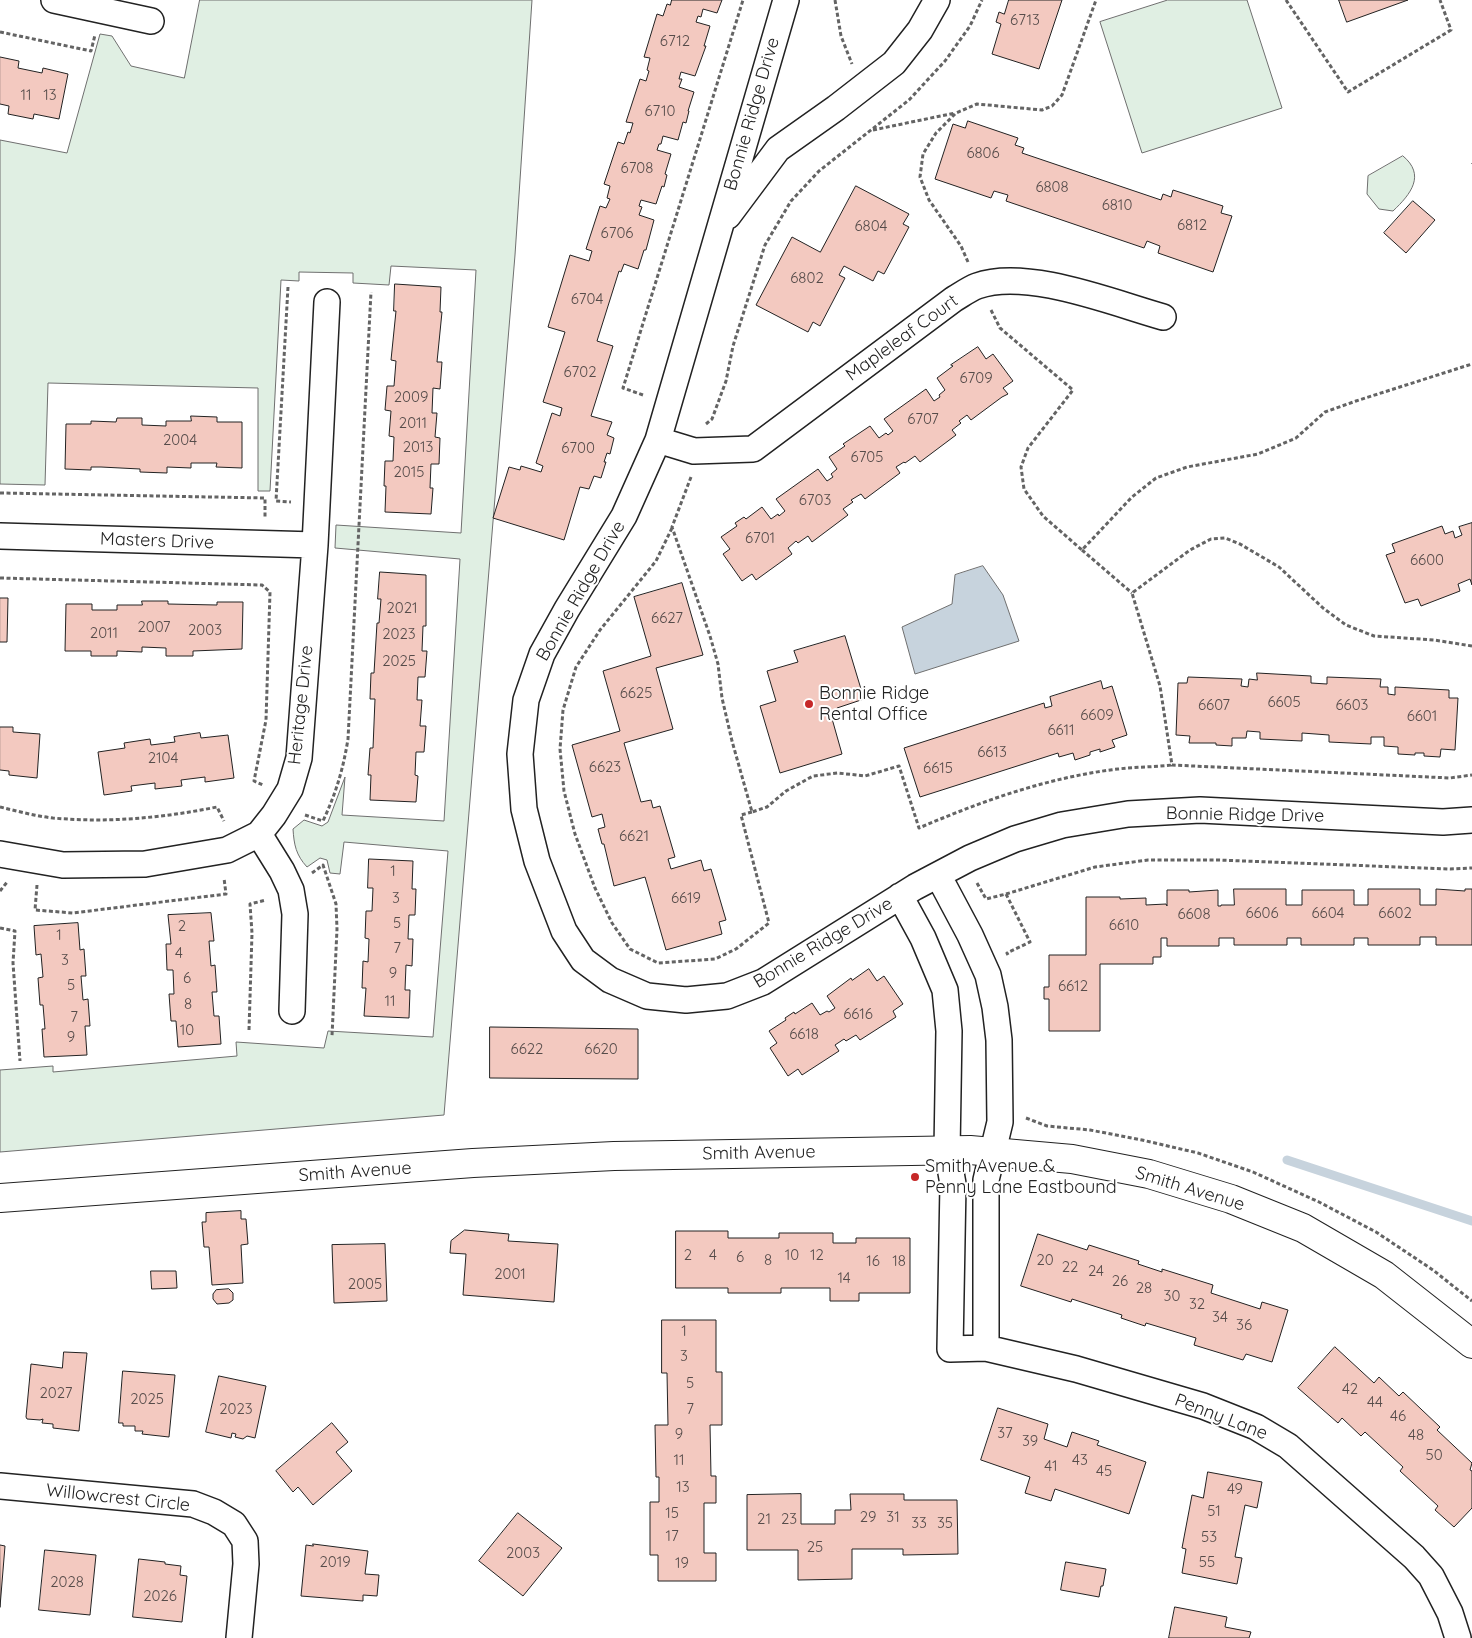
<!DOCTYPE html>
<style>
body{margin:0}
canvas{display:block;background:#fff}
</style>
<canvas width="1472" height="1638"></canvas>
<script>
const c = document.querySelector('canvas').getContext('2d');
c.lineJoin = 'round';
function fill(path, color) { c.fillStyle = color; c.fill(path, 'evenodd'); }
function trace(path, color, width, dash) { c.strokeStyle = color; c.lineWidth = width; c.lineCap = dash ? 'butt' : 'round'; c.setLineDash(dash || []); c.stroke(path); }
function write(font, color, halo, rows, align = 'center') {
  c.font = font + ' Quicksand,sans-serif'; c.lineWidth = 4; c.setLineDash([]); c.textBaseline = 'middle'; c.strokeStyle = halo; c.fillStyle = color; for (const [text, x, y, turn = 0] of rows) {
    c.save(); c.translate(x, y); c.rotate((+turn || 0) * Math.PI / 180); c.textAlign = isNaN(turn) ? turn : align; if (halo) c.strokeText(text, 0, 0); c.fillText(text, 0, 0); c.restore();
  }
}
const green = new Path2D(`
 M200,0H532L515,255L444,1115L0,1152V1070L53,1066V1072L237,1056L236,1042L324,1048L328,1031L433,1037L448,851L344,842L340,874L330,873L327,860L320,858L307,867C296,855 294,845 293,829L304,820L322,826L328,822L345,777L342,815L444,821L460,559L335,548L336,525L461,533L476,270L391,266L389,285L353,283V273L299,272V281L281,280L270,491H258V388L48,383L45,485L0,484V140L67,153L100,34L112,36L131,66L184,78Z
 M1168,0H1247L1282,108L1142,153L1100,22Z
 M1403,156C1426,175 1411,194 1393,211L1379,209L1367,194L1368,176Z`);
fill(green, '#e0efe3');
trace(green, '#6f6f6f', 1);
const water = new Path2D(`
 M983,566L1003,595L1019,641L915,674L902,627L952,604L955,575Z`);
fill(water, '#c7d3dd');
trace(water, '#6f6f6f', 1);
trace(new Path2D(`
 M1287,1160L1472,1221`), '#c7d3dd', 9);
const building = new Path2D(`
 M672,0H722L717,13L703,9L701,17L698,16L696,22L710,26L704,46H706L695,76L681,72L679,79H682L679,87L694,92L688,111H689L686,123L683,122L678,140L663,136L661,144H659L657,150L671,154L665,174L667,175L664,187L662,186L656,204L641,200L639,206L642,207L639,215L654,220L646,250H644L638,269L624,264L621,272L619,271L597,341L613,346L591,416L612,422L607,435L614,438L610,454L607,453L604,462H606L601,478L594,476L589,489L580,487L564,540L493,518L509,467L520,470L521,466L541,472L543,466L536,463L552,413L560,416L562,408L543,402L565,332L548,327L570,255L589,261L592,251L586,249L600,206L606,208L610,199L607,198L610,186L604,184L618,142L624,144L628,132L630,133L633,123L626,122L640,79L646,81L649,71L647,70L650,58L644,57L657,14L663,16L667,4L670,5Z
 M1009,0H1062L1039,69L992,54L1001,24L996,22L999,12L1004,14Z
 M1339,0H1408L1347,22Z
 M0,57L19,61L18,68L42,73L43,68L68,74L59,119L34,114L33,119L8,114L9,106L0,104Z
 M968,121L1018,138L1015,145L1024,148L1022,153L1161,200L1163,194L1171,197L1173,190L1223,206L1221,213L1232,216L1213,272L1158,253L1160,246L1147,241L1144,248L1006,201L1008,195L994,191L991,198L935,179L953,124L965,128Z
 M856,186L909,214L903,224L909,227L884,274L878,271L873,281L844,266L839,275L845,278L820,326L813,322L808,332L756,305L792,237L820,252Z
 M1413,201L1435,220L1406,253L1384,233Z
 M395,284L441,287L440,312H442L437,362H442L440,389L433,388L432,413H437L435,437L440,438L439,464H431L430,488H433L431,514L385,512L386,486H384L385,461H393L394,437L389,436L391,411L385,410L387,386H394L396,361L391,360L396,311H394Z
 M978,347L986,359L993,354L1013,381L1003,388L1008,394L1002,397L971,420L967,415L959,421L961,423L952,430L956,435L920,462L915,456L905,463L904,462L896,467L900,473L865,499L861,494L851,500L853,502L843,509L848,515L812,542L808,536L798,543L796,541L788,548L792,554L756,580L752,574L742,581L723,554L730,549L721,537L737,526L735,523L744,517L746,519L762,507L771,519L778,514L779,516L785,511L776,499L818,469L827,481L833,477L831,474L837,469L829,457L845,446L843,444L870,426L879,438L886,433L888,435L893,431L884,419L926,389L934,401L940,397L939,395L945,390L937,378L953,366L951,365Z
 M191,416L217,417V422H242V468L216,467L217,463H191V468L167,467V473L140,472V469L101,467H91V470L65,469L66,424H91V421L116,422L117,418H142V425L166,426V421H191Z
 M1472,523V585L1470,579L1458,584L1460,591L1421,606L1418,599L1405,603L1386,555L1395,552L1392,544L1442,526L1445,534L1453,531L1455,538L1462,535L1459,527Z
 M380,572L426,575V626H423L422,651H427L425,677H418L417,700H422L420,726H426L424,752H416L415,775L418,776L416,802L370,800L371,775H368L370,748H373L375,699H370L371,673H374L377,623H379L381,599H378Z
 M682,583L703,655L656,668L673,729L624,743L641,802L651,800L653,808L660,806L675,857L668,859L671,869L701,860L704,871L711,869L726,920L719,922L722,934L666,950L645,877L614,886L604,844H602L598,829L605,827L602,814L592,817L572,745L620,731L603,671L651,656L634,597Z
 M0,598H8L7,642H0Z
 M142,601H168V604L217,605V602H243L242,649L193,651V656H166V648L142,647V652L117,651V656H91V651H65L66,604H92V610H117V605H142Z
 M845,636L864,699L837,708L831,715L842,754L780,773L760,706L776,701L767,671L798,662L794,651Z
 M1257,673L1311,676V683L1327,684V677L1381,679L1380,687H1388V694L1395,695V687L1449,690V698H1458L1455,750L1441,749L1440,757L1424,756V753H1415V755L1398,754V747L1384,746V737H1371V744L1329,742V735L1302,733V741L1260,739V732L1247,731L1246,738H1232V746L1216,745V743H1189L1190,736L1176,735L1178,683H1187L1188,677L1242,679L1241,686L1248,687L1249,679L1257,680Z
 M1101,681L1103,689L1112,686L1127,735L1112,740L1115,747L1100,752V749L1090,752V755L1075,760L1073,753L1059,757L1058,753L920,797L904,748L1044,703L1045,708L1052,706L1050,697Z
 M0,727H13V732L40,734L37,778L9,775V771L0,770Z
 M200,733L201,738L228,735L234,778L205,782V777L181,780L182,786L155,789V783L131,786L132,791L104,795L98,752L125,748L124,743L150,739L151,745L175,742L174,737Z
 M369,859L413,861L412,889H416L415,915H409L408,939H413L412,966L406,965L405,990H410L409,1018L364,1016L366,988H362L363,961L368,962L369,939L365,938L366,911H372L373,888H368Z
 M1234,889H1286V905H1302V890H1354V905H1368V889H1420V905H1436V889L1465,891V889H1472V945H1436V937H1420V945H1368V938H1354V945H1301V938H1287V945H1234V938H1219V946H1167V938H1161V957H1153V964H1100V1031H1049V999H1044V987H1049V955H1086V897H1120V899L1146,898V905L1166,904L1167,906V890H1189V892L1218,890V906H1221V905H1234Z
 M211,913L214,941H209L211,966L215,965L217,992H212L214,1016H219L221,1044L178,1047L176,1021H171L169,994H174L173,970H167L166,944H171L168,915Z
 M78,923L80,950L84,949L86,976H81L83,1000L88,999L90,1026H85L87,1055L44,1057L42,1029H45L43,1005H40L38,978L43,977L41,954L36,955L34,926Z
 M869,969L877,981L884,976L903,1004L893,1011L896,1017L860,1040L856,1035L846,1041L844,1039L835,1045L839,1051L802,1075L798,1069L788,1076L770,1048L777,1043L769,1031L786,1020L785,1018L794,1012L795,1014L812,1003L820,1015L827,1011L829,1012L835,1008L827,996L851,978L852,980Z
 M490,1027L638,1029V1079L490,1078Z
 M241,1211V1219H246L248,1244L241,1245L243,1283L212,1285L209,1247H204L202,1222H206V1213Z
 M465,1230L509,1234L508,1241L558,1244L554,1302L463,1295L466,1254L450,1253L451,1241Z
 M676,1231H728V1238H779V1233H833V1243H856V1238H910V1293H859V1301H830V1288H781V1293H728V1288H676Z
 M1038,1234L1087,1250L1089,1245L1139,1261L1138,1264L1162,1272V1269L1213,1285L1211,1293L1260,1309L1262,1302L1288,1310L1272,1362L1246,1354L1243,1360L1194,1345L1196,1338L1146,1323L1145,1326L1121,1318L1122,1315L1072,1299L1071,1302L1021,1286Z
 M385,1244L387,1301L334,1303L332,1245Z
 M151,1271H176L177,1288L152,1289Z
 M229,1289L233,1293V1300L229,1303L217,1304L213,1299V1294L216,1290Z
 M662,1320H716V1372H722V1425H710L711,1476H716V1503H704V1553H716V1581H658V1555H650V1502H659V1477H656L655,1425H668L667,1373H662Z
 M1335,1347L1374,1383L1379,1377L1399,1396L1403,1392L1440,1427L1437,1430L1472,1463L1470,1470L1472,1471V1508L1454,1527L1435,1510L1438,1506L1400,1471L1403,1467L1365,1432L1361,1436L1342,1418L1338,1423L1298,1388Z
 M64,1352L87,1353L79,1431L53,1428V1424L42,1423L43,1419L40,1420L27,1419L26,1417L31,1364L62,1368Z
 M123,1371L175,1375L169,1437L142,1434L143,1431H135V1426H123V1423H119Z
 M219,1376L266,1386L255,1438L247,1436L243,1439L235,1437L236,1434L232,1433L231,1438L206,1432Z
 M998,1408L1048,1424L1044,1439L1067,1447L1072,1432L1099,1441L1097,1445L1146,1462L1129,1514L1055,1489L1051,1501L1025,1493L1030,1477L981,1460Z
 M332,1423L348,1442L336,1452L352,1471L313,1505L298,1487L293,1492L276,1471Z
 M1208,1472L1262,1482L1257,1508L1245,1505L1235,1557L1242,1558L1237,1584L1182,1573L1186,1549L1182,1548L1192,1495L1203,1498Z
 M801,1494V1524H835V1510H851L850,1494H904V1500H957L958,1554L903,1555V1549H852V1579L798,1580V1550H747V1495Z
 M518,1513L562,1548L523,1596L479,1561Z
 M313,1544L368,1551L365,1574L379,1575L377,1596L363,1595V1601L301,1596L306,1545L313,1546Z
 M0,1545L5,1546L0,1607Z
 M45,1550L96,1555L90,1615L39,1610Z
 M139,1559L165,1562V1564L181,1566L180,1575L187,1576L182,1622L133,1617Z
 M1066,1562L1106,1569L1103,1586H1101L1099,1597L1061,1590Z
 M1175,1607L1227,1617L1225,1627L1251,1632L1249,1638H1169Z`);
fill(building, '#f3c9c0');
trace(building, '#222', 1);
const minor = new Path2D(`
 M54,0L151,21
 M786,0L658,440L624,516L567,609L542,654L526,700L520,754L524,809L537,861L564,931L583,960L610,980L647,996L686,1000L727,996L763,982L915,887L970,858L1015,839L1062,825L1128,814L1200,810L1443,822L1472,820
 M728,216L778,149L836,108L894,63L920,30L937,0
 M658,440L694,451L753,449L954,299C961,295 969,289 977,286C1027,268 1113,303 1163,317
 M0,536L315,545
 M259,834L282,871L291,890L295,914L292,1011
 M0,854L63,865L145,864L227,850L259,834L274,815L290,789L299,758L315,545L327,302
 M938,875L970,935L988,975L995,1007L999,1040L1000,1122L986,1180V1348
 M900,896L923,938L945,990L949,1031L947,1150L953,1184L950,1349L986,1348L1076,1369L1203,1406L1256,1427L1288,1446L1414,1557L1431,1576L1450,1613L1458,1638
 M0,1486L193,1504L214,1512L234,1524L245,1541L246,1564L239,1638`);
const secondary = new Path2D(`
 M0,1198L473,1163L614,1156L970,1150L1072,1159L1149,1174L1231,1199L1303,1228L1384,1275L1472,1344`);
trace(minor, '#222', 28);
trace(secondary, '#222', 30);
trace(new Path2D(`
 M835,0L841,36L852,64
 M1286,0L1348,92L1451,30L1440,0
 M0,32L91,51L95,35
 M873,130L955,113
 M968,262L961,246L929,200L920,177L923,154L936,133L956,113L977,104L1042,110L1052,106L1062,95L1096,0
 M288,287L276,501L291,502
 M991,310L1000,328L1073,390L1028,448L1021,467L1024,489L1043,516L1082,550L1132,497L1156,478L1187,467L1258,454L1296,438L1325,412L1356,401L1472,364
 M643,395L623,388L743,0
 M706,424L712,419L726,381L733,346L765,245L791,201L819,171L909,100L945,61L970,26L982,0
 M691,477L672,527L710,636L718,664L722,698L732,741L752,812L767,807L786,791L813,776L838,773L865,776L899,766L919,828C982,801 1049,777 1118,769C1136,767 1154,767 1172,765
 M0,493L265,498V518
 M672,528L656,561L600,630L576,667L563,710L560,749L564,791L575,834L595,888L612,923L630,949L658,963L715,959L736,949L769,923L741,815L752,812
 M1082,550L1132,593
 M0,578L262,585L270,592L266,720L254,781L263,785
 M1472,646L1434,640L1374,636L1346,625L1323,608L1279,567L1240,544L1225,538L1211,539L1190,550L1132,593L1160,686L1172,765L1450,778L1472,775
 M0,807C17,811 35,816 53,818C108,823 162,818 217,807L224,821
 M305,815L323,821C336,793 343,770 348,739L371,292
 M312,873L323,865L336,904L337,929L332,1036
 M977,883L986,899L1006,894L1030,942L1007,953L1008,955
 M37,885L35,910L73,913L226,894L224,878
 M0,891L8,881
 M1006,894L1095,867L1148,860H1218L1450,869L1472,868
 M0,928L15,931L13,963L20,1061
 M249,1030L252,933L250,904L266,900
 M1026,1118L1047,1126L1090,1130L1142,1140L1198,1153L1253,1172L1319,1202L1376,1232L1433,1270L1472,1301`), '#646464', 3, [4, 2.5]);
trace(minor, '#fff', 25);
trace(secondary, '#fff', 28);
trace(new Path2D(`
 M1472,163V164`), '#222', 1, [6, 2.5]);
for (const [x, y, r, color] of [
 [809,704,5,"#c62828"],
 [915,1177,5,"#c62828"]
]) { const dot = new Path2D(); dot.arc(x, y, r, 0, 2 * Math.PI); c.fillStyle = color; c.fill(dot); trace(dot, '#fff', 2); }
write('15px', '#564c4a', null, [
 ["6713",1025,20],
 ["6712",675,41],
 ["11",26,95],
 ["13",50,95],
 ["6710",660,111],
 ["6806",983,153],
 ["6708",637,168],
 ["6808",1052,187],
 ["6810",1117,205],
 ["6812",1192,225],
 ["6804",871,226],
 ["6706",617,233],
 ["6802",807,278],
 ["6704",587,299],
 ["6702",580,372],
 ["6709",976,378],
 ["2009",411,397],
 ["6707",923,419],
 ["2011",413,423],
 ["2004",180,440],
 ["2013",418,447],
 ["6700",578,448],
 ["6705",867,457],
 ["2015",409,472],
 ["6703",815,500],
 ["6701",760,538],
 ["6600",1427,560],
 ["2021",402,608],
 ["6627",667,618],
 ["2007",154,627],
 ["2003",205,630],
 ["2011",104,633],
 ["2023",399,634],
 ["2025",399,661],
 ["6625",636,693],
 ["6605",1284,702],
 ["6607",1214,705],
 ["6603",1352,705],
 ["6609",1097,715],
 ["6601",1422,716],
 ["6611",1061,730],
 ["6613",992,752],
 ["2104",163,758],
 ["6623",605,767],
 ["6615",938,768],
 ["6621",634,836],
 ["1",393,871],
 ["3",396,898],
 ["6619",686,898],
 ["6606",1262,913],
 ["6604",1328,913],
 ["6602",1395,913],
 ["6608",1194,914],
 ["5",397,923],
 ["6610",1124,925],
 ["2",182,926],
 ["1",59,935],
 ["7",397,948],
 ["4",179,953],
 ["3",65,960],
 ["9",393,973],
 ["6",187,978],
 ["5",71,985],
 ["6612",1073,986],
 ["11",390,1001],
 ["8",188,1004],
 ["6616",858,1014],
 ["7",74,1017],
 ["10",187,1030],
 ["6618",804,1034],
 ["9",71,1037],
 ["6622",527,1049],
 ["6620",601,1049],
 ["2",688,1255],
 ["4",713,1255],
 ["10",792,1255],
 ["12",817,1255],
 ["6",740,1257],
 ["8",768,1260],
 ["20",1045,1260],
 ["16",873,1261],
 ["18",899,1261],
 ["22",1070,1267],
 ["24",1096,1271],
 ["2001",510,1274],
 ["14",844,1278],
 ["26",1120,1281],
 ["2005",365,1284],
 ["28",1144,1288],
 ["30",1172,1296],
 ["32",1197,1304],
 ["34",1220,1317],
 ["36",1244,1325],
 ["1",684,1331],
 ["3",684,1356],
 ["5",690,1383],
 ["42",1350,1389],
 ["2027",56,1393],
 ["2025",147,1399],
 ["44",1375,1402],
 ["2023",236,1409],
 ["7",690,1409],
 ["46",1398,1416],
 ["37",1005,1433],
 ["9",679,1434],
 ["48",1416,1435],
 ["39",1030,1441],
 ["50",1434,1455],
 ["11",679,1460],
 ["43",1080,1460],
 ["41",1051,1466],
 ["45",1104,1471],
 ["13",683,1487],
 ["49",1235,1489],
 ["51",1214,1511],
 ["15",672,1513],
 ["29",868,1517],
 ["31",893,1517],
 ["21",764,1519],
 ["23",789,1519],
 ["33",919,1523],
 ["35",945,1523],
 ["17",672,1536],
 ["53",1209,1537],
 ["25",815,1547],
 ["2003",523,1553],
 ["2019",335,1562],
 ["55",1207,1562],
 ["19",682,1563],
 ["2028",67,1582],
 ["2026",160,1596]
]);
write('18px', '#222', '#fff', [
 ["Bonnie Ridge Drive",752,114,-74],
 ["Mapleleaf Court",902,338,-36],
 ["Masters Drive",157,541,2],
 ["Bonnie Ridge Drive",581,591,-60],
 ["Heritage Drive",301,705,-84],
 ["Bonnie Ridge Drive",1245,815,1],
 ["Bonnie Ridge Drive",823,943,-31],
 ["Smith Avenue",759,1153,-1],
 ["Smith Avenue",355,1172,-4],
 ["Smith Avenue",1190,1189,17],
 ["Penny Lane",1221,1417,21],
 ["Willowcrest Circle",118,1498,6]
]);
write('18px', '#222', '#fff', [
 ["Bonnie Ridge",819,694],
 ["Rental Office",819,715],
 ["Smith Avenue &",925,1167],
 ["Penny Lane Eastbound",925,1188]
], 'left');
</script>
